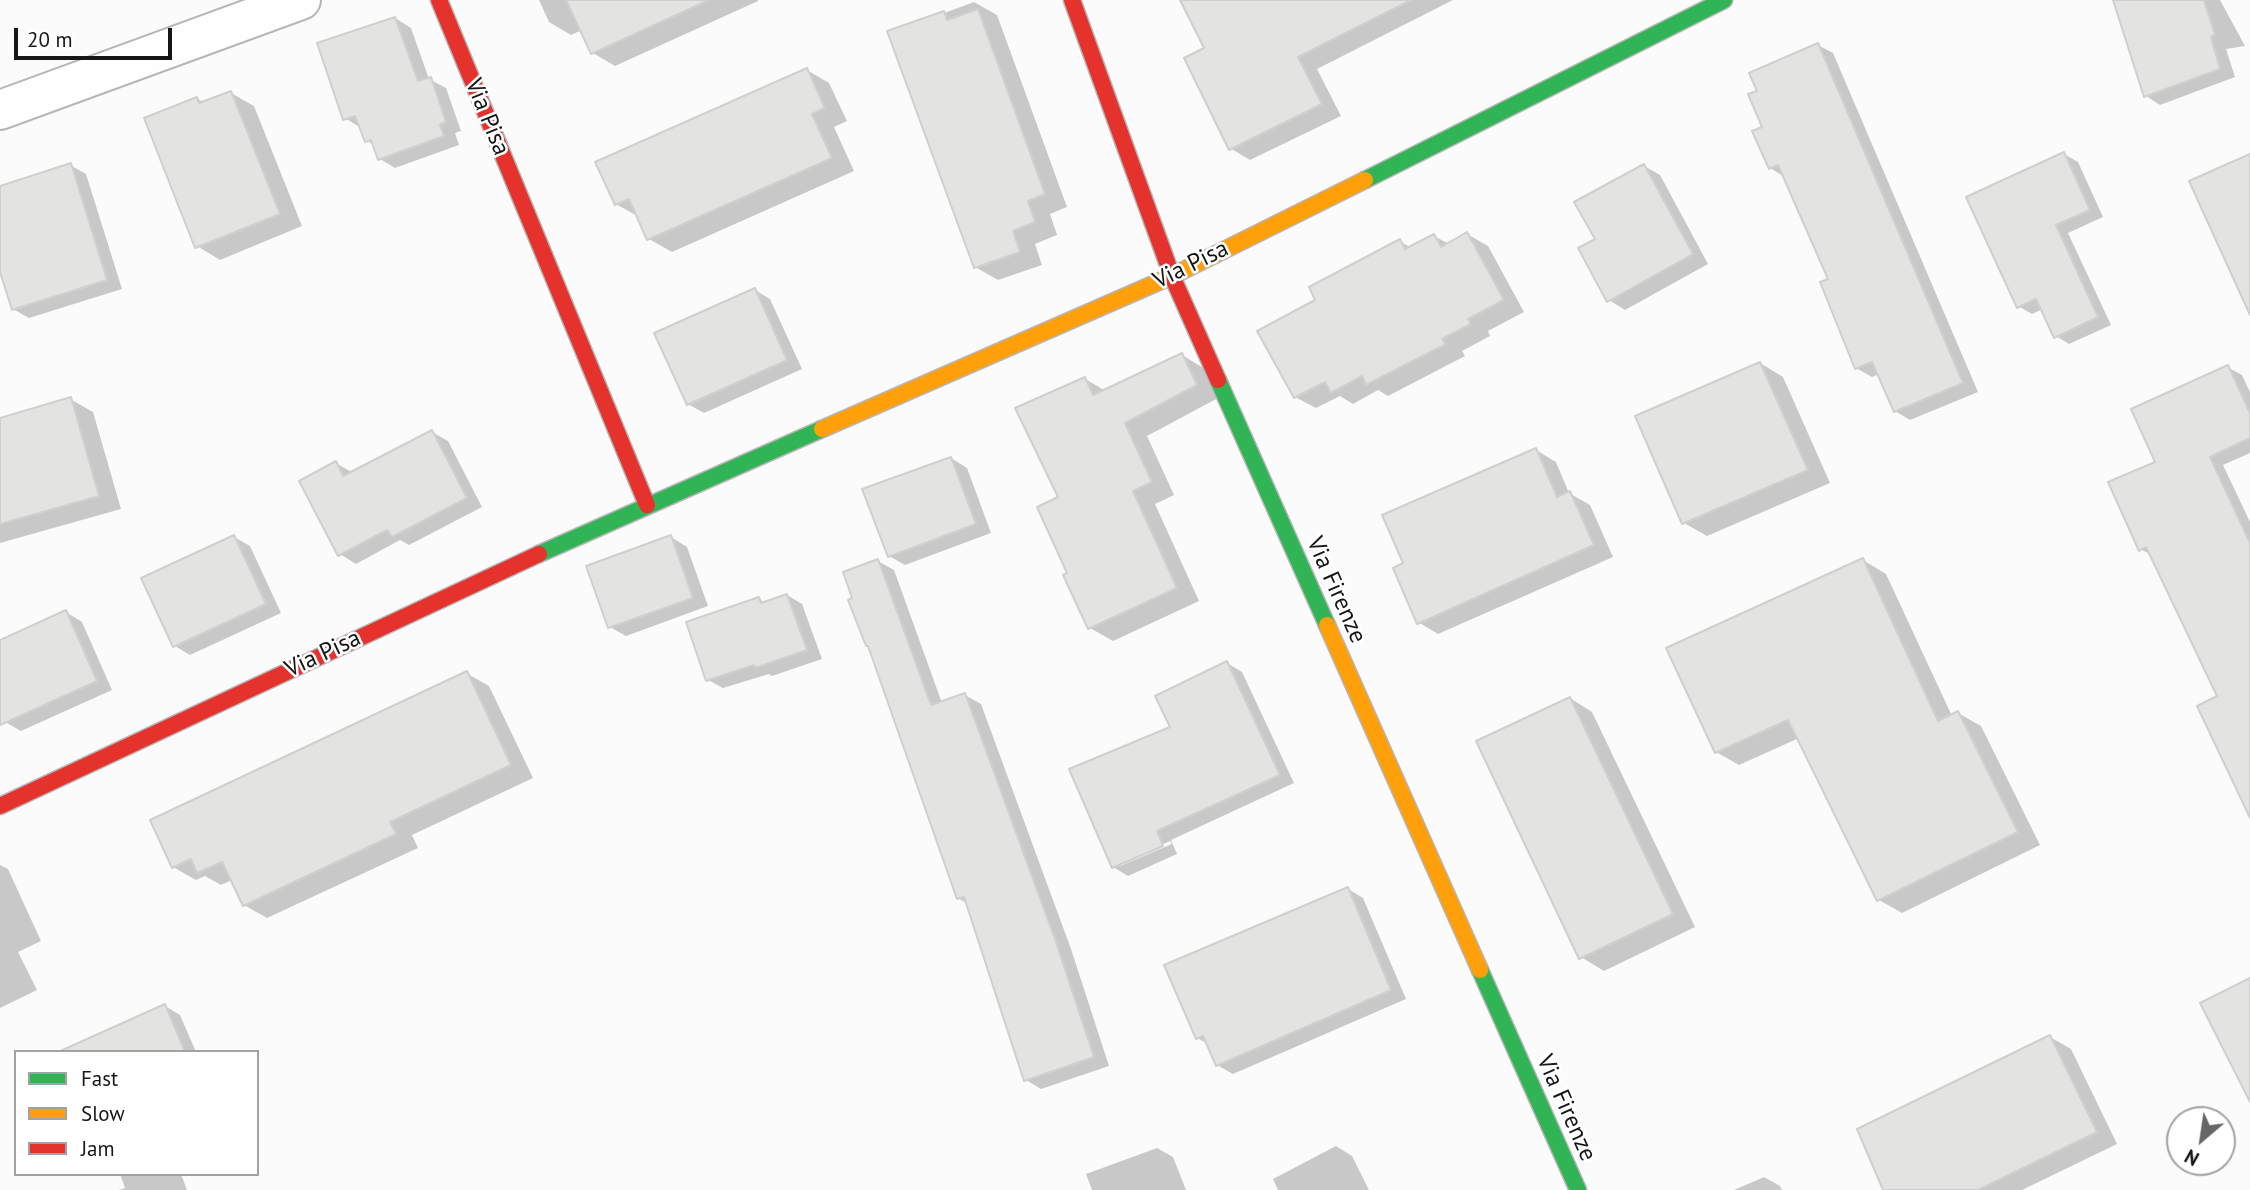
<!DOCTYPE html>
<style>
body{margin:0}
#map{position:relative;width:2250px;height:1190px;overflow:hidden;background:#fafbfa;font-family:"PT Sans",sans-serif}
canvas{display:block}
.legend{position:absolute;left:14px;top:1050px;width:245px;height:126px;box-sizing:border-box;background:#fff;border:2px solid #a1a2a2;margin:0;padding:9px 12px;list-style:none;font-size:21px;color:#151716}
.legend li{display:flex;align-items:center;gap:14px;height:35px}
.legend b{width:35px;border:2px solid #a1a2a2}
.north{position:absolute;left:2166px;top:1106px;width:70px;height:70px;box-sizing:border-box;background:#fff;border:2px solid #a1a2a2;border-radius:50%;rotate:209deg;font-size:19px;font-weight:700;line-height:28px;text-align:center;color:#151716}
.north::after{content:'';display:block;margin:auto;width:24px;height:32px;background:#656766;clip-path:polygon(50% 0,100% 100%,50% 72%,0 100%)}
.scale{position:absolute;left:14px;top:28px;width:158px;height:32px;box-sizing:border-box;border:4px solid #151716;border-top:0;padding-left:9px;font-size:21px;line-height:24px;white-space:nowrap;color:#151716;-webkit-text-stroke:5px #fff;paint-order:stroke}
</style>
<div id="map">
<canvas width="2250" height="1190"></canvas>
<ul class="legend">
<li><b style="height:9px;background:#30b455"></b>Fast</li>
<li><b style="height:9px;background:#ff9f0a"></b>Slow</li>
<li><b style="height:9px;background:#e5322d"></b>Jam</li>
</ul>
<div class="north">N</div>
<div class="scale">20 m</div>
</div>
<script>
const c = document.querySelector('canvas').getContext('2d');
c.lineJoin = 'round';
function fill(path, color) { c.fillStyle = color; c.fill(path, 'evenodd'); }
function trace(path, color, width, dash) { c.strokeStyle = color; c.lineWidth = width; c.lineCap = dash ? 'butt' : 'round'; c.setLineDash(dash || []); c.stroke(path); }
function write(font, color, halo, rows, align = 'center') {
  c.font = font + ' "PT Sans",sans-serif'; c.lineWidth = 5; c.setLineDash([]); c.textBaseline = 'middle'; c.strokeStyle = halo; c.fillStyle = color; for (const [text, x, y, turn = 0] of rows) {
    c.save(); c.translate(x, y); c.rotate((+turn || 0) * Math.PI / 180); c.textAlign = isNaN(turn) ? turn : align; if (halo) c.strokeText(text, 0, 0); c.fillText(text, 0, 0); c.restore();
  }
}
fill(new Path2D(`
 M539,0H758V1L615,66L593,53L582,30L571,35L549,22Z
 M1184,0H1453L1317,69L1341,116L1250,160L1230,148L1206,49Z
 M2112,0H2220L2245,46L2226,49L2235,77L2160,105L2146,96L2122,22Z
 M974,2L997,15L1067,207L1050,214L1057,235L1035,244L1042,265L998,280L975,267L890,33Z
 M395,18L411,28L429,79L446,88L461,131L455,133L459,145L395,168L380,159L374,145L367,141L361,128L345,118Z
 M1818,45L1833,53L1978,392L1910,420L1895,411L1879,374L1872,377L1856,368L1830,280L1785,177L1770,168L1759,92Z
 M807,70L829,83L847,121L834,127L854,171L672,252L649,239L639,217L616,204Z
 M231,93L254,106L302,226L220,260L197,246V98L204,103Z
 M2064,154L2078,162L2103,217L2068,233L2111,325L2069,344L2056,336L2043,309L2032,314L2018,306Z
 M70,165L86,174L122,289L29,318L13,309L0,266V187Z
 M1644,166L1660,175L1708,264L1625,310L1609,300L1597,239Z
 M1467,234L1488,246L1524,312L1488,331L1490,336L1462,351L1465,356L1388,396L1378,390L1353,404L1340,396L1316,408L1295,397L1317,300L1400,241L1411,248L1434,236L1449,244Z
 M755,290L770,299L802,369L704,413L688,404Z
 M1182,355L1205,369L1218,398L1147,436L1174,495L1155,504L1199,601L1113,641L1090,628L1069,574L1061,498L1085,379L1106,391Z
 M1760,363L1783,377L1830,483L1707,536L1684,523Z
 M2227,367L2242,375L2250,392V453L2223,465L2250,522V785L2219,697L2152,556L2141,549L2157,463Z
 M70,399L93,412L121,509L0,543V420Z
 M432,432L448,441L482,507L409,545L400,540L356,564L340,554L336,463L353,473Z
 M1536,450L1556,462L1569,493L1590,505L1613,557L1438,634L1418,622L1406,564Z
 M951,458L967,468L991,533L905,565L889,556Z
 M234,537L250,546L281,613L190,655L175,646Z
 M671,537L687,547L708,606L626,636L610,627Z
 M1863,560L1886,574L1952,716L1958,713L1981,726L2040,845L1902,913L1879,900L1799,738L1739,765L1716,752Z
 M878,561L894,570L942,703L965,695L981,704L1071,949L1109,1066L1041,1089L1026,1080L968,904L958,898Z
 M787,595L802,604L822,659L772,676L769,674L723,688L708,680L759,599L766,603Z
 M66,612L82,622L112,690L21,731L5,722L0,710V641Z
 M1227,663L1242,672L1294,783L1171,840L1177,854L1128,876L1113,867L1172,728ZM1170,841L1172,844L1120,866V863Z
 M466,673L489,686L533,778L412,835L418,848L267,918L244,905L232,880L221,885L205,876L196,880L173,867Z
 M1570,698L1592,712L1695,927L1604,971L1581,957Z
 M0,865L8,869L41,941L18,952L37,990L0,1008Z
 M1348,889L1363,898L1406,999L1233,1074L1217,1065L1208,1044L1197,1038Z
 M165,1006L180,1015L196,1052H62Z
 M2050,1037L2071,1049L2117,1144L2022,1190H1885Z
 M1336,1146L1352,1156L1369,1190H1278L1273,1179Z
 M1157,1148L1173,1157L1186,1190H1092L1086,1174Z
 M120,1174H181L187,1190H119L125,1188Z
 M1764,1177L1780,1186L1782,1190H1734Z`), '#0003');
const building = new Path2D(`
 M566,0H709L591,54Z
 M1180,0H1411L1298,57L1322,104L1229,150L1184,58L1204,48Z
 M2113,0H2204L2215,35L2211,37L2220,69L2144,97Z
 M978,9L1045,194L1028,201L1035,222L1013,231L1020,252L974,268L887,31L944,11L947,20Z
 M395,17L418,81L431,77L446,122L440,125L444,136L378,160L371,140L365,142L355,116L343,120L317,43Z
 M1818,43L1963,383L1894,412L1872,362L1855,369L1820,282L1828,279L1778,165L1769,169L1752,131L1762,127L1748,94L1757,91L1749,73Z
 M807,68L825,108L812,114L832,158L647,240L629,199L615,205L595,162Z
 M231,91L280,214L195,248L144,118L197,97L199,103Z
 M2064,152L2090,210L2056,225L2098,317L2054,338L2036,299L2017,308L1966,197Z
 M2250,154V315L2189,181Z
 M71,163L107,280L12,310L0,272V186Z
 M1644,164L1693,254L1607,302L1578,248L1595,239L1574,202Z
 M1467,232L1504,300L1468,319L1471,324L1442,339L1446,344L1366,385L1362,376L1331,393L1325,382L1294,398L1257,331L1315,300L1309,287L1400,239L1405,249L1434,234L1441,247Z
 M755,288L787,360L687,405L654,333Z
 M1182,353L1197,385L1125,423L1152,482L1133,491L1177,588L1088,629L1063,575L1067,573L1037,507L1058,497L1015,408L1085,377L1093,395Z
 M1760,362L1808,470L1682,524L1635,416Z
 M2228,365L2250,413V438L2210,457L2250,543V818L2197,706L2217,696L2146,547L2139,551L2108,482L2155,462L2131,409Z
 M71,397L99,496L0,524V418Z
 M432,430L467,498L392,537L387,530L338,556L299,481L336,461L343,476Z
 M1536,448L1557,497L1570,491L1594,545L1417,624L1393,568L1403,563L1382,515Z
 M951,457L976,524L888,557L862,489Z
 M234,535L266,604L173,647L141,578Z
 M671,535L693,598L608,628L586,566Z
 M1863,558L1938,721L1958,711L2018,832L1877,901L1788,720L1715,753L1666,648Z
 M878,559L931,705L965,693L1055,939L1094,1057L1024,1081L964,897L957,899L868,646H866L848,600L852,598L843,572Z
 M787,594L807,650L755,668L754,665L706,681L686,622L759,597L761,603Z
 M66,610L97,681L0,725V640Z
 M1227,661L1280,775L1157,831L1163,846L1112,868L1069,769L1170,727L1155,696Z
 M467,671L511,765L390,822L396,834L243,906L222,862L197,873L191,859L172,868L150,820Z
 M1570,697L1673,914L1579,959L1476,741Z
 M1348,887L1391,990L1216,1066L1203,1036L1196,1039L1164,965Z
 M2250,978V1102L2200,1003Z
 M165,1004L185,1052H58Z
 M2050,1035L2097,1132L1978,1190H1883L1857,1129Z`);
fill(building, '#e3e3e2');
trace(building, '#d0cfcf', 2);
const street = new Path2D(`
 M0,110L301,0`);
const fast = new Path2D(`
 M1365,180L1724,0
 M1218,380L1327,625
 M539,554L822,429
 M1480,970L1578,1190`);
const slow = new Path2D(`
 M822,429L1172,276L1365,180
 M1327,625L1480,970`);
const jam = new Path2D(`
 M439,0L647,505
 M1072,0L1172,276L1218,380
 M0,806L539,554`);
trace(street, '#b6b6b6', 42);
trace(fast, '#b6b6b6', 19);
trace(slow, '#b6b6b6', 19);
trace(jam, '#b6b6b6', 19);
trace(street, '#fefefe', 38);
trace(fast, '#30b455', 16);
trace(slow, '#ff9f0a', 16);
trace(jam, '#e5322d', 16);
write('24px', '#151716', '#fff', [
 ["Via Pisa",487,117,68],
 ["Via Pisa",1191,265,-26],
 ["Via Firenze",1336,590,66],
 ["Via Pisa",323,654,-25],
 ["Via Firenze",1566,1108,66]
]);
</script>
